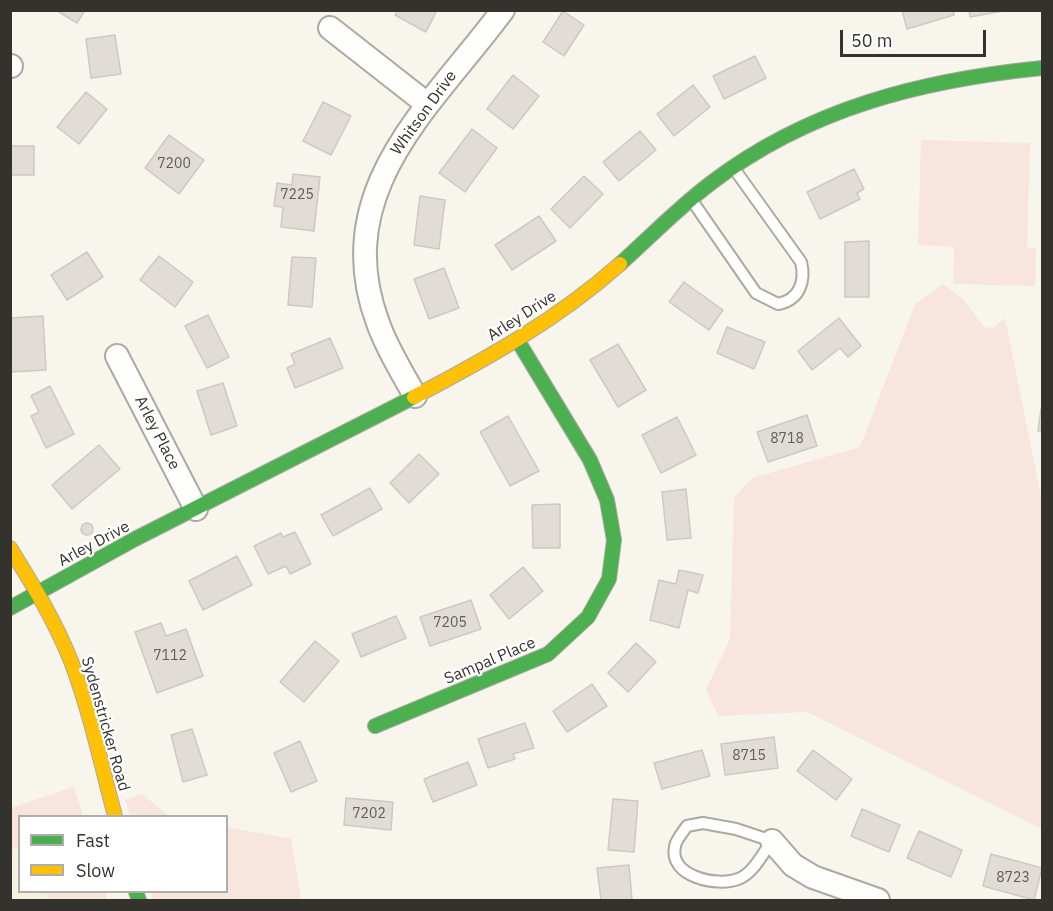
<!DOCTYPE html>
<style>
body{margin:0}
#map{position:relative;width:1053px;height:911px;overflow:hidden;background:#f8f6ec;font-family:"IBM Plex Sans",sans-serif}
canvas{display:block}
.frame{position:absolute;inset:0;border:12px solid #34322c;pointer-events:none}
.legend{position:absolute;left:18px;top:815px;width:210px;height:78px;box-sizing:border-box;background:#fff;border:2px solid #aeadab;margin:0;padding:8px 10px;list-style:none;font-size:18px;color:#34322c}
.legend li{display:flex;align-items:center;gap:12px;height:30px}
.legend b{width:30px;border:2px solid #aeadab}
.scale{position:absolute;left:840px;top:30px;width:146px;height:27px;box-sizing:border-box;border:3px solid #34322c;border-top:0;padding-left:8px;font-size:18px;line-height:21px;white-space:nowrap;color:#34322c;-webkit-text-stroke:4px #fff;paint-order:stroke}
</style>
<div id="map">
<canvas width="1053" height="911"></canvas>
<div class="frame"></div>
<ul class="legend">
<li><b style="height:8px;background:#4caf50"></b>Fast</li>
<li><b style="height:8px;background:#ffc107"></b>Slow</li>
</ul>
<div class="scale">50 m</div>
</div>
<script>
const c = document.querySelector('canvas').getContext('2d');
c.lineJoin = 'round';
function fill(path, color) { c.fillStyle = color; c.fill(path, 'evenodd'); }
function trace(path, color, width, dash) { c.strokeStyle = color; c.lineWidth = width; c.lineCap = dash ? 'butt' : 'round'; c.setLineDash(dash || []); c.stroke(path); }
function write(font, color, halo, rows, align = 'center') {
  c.font = font + ' "IBM Plex Sans",sans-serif'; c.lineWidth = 4.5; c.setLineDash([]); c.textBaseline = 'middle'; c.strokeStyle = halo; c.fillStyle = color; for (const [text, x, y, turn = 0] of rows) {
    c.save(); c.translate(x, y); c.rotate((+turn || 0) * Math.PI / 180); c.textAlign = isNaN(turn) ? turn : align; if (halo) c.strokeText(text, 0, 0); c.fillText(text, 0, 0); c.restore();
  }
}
fill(new Path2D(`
 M74,787L83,816H20V892H105L107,900H11L10,808Z`), '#f5f1de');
fill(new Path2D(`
 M921,140L1030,143L1027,248H1036L1035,286L953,284L954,247L918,245Z
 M943,284L963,299L984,327L993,328L1005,318L1042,501V829L807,712L718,716L706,690L730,639L734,498L752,478L860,447L915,304Z
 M74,787L83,816H20L19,847L11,850V808Z
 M142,794L169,816H170H130L125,800Z
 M227,827L291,839L301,900H153L151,892H226Z
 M46,892H105L107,900H50Z`), '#f7e5de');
const building = new Path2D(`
 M56,10H85L77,23Z
 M398,10H437L426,32L395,15Z
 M902,10H953L954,15L907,29Z
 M969,10H1009L970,17Z
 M563,11L584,25L564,56L543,42Z
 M115,35L121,74L91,78L86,39Z
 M755,56L766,78L724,99L713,76Z
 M513,75L539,96L513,129L487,109Z
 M693,85L710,107L674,136L657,114Z
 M86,92L107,109L79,144L57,127Z
 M323,102L351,116L331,155L303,141Z
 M472,129L497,148L465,192L439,173Z
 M640,131L656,150L619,181L603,162Z
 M169,135L204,160L179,194L145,168Z
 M10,146H34V175H10Z
 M854,169L864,189L857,193L860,199L820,219L807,192Z
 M293,174L320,177L314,231L281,227L283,207L274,206L277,183L292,185Z
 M584,176L603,194L570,228L551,209Z
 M420,196L445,200L439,249L414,245Z
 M539,216L556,241L512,270L495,245Z
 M869,241V297H845V242Z
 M87,252L103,277L67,300L51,275Z
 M159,256L193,282L175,307L140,280Z
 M292,257L316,258L312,307L288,305Z
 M444,268L459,308L429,319L414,279Z
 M684,282L723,310L709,330L669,302Z
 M208,315L229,357L207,368L185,326Z
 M43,316L46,370L10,372V318Z
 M839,318L861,346L848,357L840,348L812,370L798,351Z
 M727,327L765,342L754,369L717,353Z
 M330,338L343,368L295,388L287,368L295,364L291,354Z
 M618,344L646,390L618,407L590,360Z
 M223,383L237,426L211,435L197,391Z
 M50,386L74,434L46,448L31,416L39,412L31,396Z
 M1041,409H1042V431H1038Z
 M807,415L817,446L768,462L757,432Z
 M508,416L539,471L510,486L480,432Z
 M677,417L696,455L661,473L642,435Z
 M99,445L120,469L72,509L52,485Z
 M419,454L439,474L409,503L390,483Z
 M370,488L382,509L333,536L321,515Z
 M686,489L691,538L667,540L662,492Z
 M560,504V548H533L532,505Z
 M81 529a6 6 0 1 1 12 0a6 6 0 1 1-12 0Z
 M295,532L311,564L290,574L286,566L268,574L254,546L281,533L283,537Z
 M237,556L252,585L203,610L189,581Z
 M523,567L543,591L509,619L490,595Z
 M679,570L703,575L698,593L688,590L679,628L650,620L659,580L676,584Z
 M471,600L481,629L430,646L420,617Z
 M396,616L406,638L361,657L352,634Z
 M161,623L166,636L186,629L203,676L157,693L135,632Z
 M315,641L339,661L304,702L280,682Z
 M636,643L656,662L628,692L608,673Z
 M592,684L607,706L567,732L553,711Z
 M525,723L534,748L513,754L515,759L488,768L478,739Z
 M192,729L207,775L183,782L171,735Z
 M774,737L778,768L725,775L721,744Z
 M300,741L317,781L291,792L274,753Z
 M702,750L710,776L662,789L654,763Z
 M813,750L852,779L836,800L797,771Z
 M468,762L477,785L433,802L424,779Z
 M346,798L393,802L391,830L344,825Z
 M613,799L638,801L634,852L608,850Z
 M862,809L900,825L889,852L851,836Z
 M919,831L962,850L951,877L907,858Z
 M991,854L1042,868L1034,900L983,886Z
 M629,865L632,900H601L597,868Z`);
fill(building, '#e1ddd6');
trace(building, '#cdc9c2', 1.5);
const lane = new Path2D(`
 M693,202L756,293L778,304C799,300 806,282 801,262L735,170
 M703,823L736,829L772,841C763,853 753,874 738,879C718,887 668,877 675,846C676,840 683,832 687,826Z`);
const street = new Path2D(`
 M330,28L427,104
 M10,66H11
 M117,356L196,509
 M415,396C402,372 387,349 378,323C328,190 432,106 503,10
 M772,841L793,865L813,877L878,900`);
const fast = new Path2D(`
 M620,264C650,237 678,208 711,183C809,108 923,80 1042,68
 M10,608L135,539L414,397
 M375,726L548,654L588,617L609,579L614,540L607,500L590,460L518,341
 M136,892L139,900`);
const slow = new Path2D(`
 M414,397C488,358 557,320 620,264
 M10,548C33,585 55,621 71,661C90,711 101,764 115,816`);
trace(lane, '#aba9a1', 14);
trace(street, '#aba9a1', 26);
trace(fast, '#aba9a1', 16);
trace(slow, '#aba9a1', 16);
trace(lane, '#fefefc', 10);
trace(street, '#fefefc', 22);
trace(fast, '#4caf50', 14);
trace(slow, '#ffc107', 14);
write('14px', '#5f5d56', null, [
 ["7200",174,164],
 ["7225",297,195],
 ["8718",787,439],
 ["7205",450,623],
 ["7112",170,656],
 ["8715",749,756],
 ["7202",369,814],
 ["8723",1013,878]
]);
write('16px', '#34322c', '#fff', [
 ["Whitson Drive",424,113,-54],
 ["Arley Drive",522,316,-33],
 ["Arley Place",157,433,63],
 ["Arley Drive",94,544,-28],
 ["Sampal Place",490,661,-23],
 ["Sydenstricker Road",105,724,74]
]);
</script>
